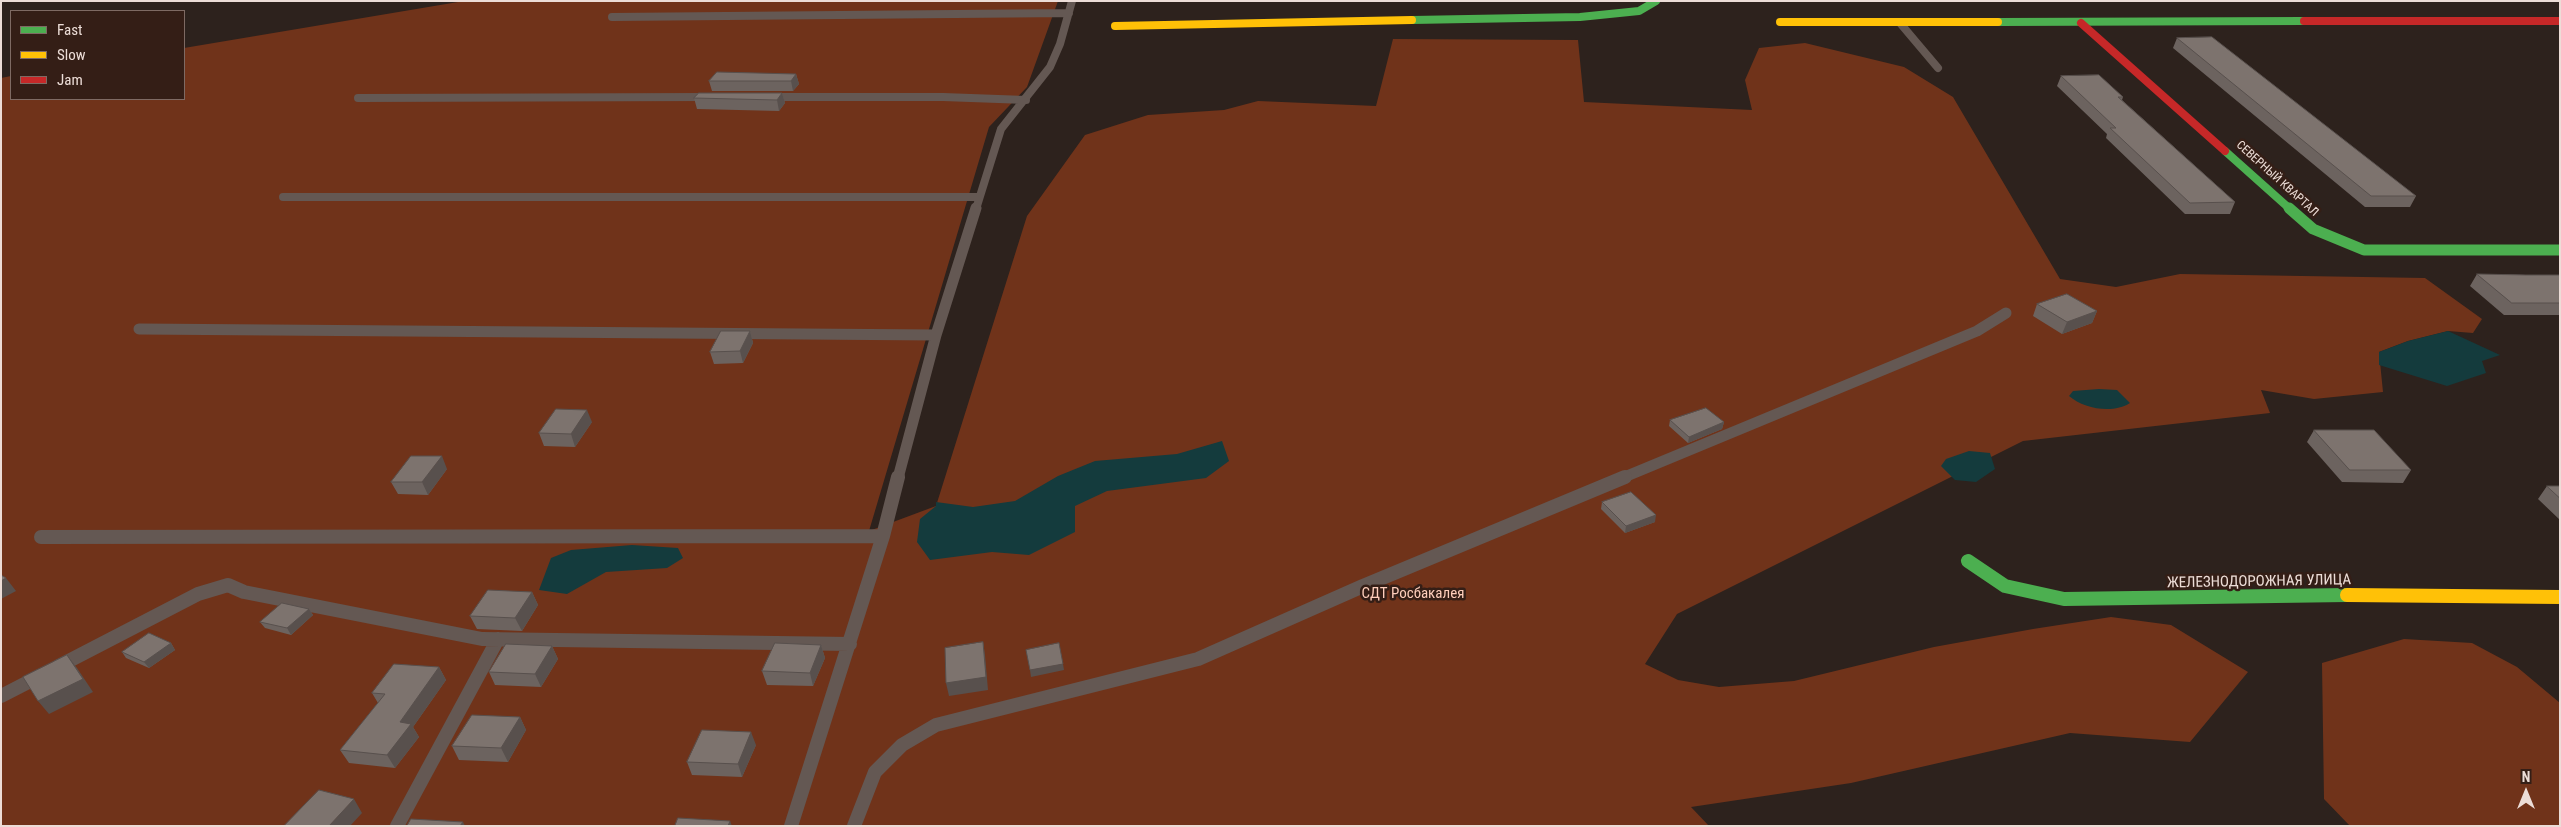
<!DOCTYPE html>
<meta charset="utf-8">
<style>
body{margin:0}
#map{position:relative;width:2561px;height:827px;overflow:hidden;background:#2d221d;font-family:"Roboto Condensed",sans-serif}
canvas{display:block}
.frame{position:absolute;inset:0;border:2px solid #ecddd7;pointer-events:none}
.legend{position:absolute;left:10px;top:10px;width:175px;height:90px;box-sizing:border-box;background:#341e16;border:1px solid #7e6a63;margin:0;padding:6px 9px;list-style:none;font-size:15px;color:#ecddd7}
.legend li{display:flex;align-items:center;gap:10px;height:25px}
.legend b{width:25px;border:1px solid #7e6a63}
.north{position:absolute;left:2501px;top:767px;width:50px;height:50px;-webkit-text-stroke:4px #341e16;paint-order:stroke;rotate:0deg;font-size:14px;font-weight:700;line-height:20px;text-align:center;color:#ecddd7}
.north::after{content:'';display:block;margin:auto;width:18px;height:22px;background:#ecddd7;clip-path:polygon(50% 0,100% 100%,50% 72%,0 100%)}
</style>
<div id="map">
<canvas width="2561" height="827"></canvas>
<div class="frame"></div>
<ul class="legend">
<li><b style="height:6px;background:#4caf50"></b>Fast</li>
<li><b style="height:6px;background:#ffc107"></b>Slow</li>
<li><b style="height:6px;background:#c62828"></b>Jam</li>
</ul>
<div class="north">N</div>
</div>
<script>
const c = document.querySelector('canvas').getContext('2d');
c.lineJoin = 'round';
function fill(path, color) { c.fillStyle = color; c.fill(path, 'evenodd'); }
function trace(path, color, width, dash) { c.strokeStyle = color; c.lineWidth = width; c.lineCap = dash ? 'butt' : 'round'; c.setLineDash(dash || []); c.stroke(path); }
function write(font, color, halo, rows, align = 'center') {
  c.font = font + ' "Roboto Condensed",sans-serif'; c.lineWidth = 5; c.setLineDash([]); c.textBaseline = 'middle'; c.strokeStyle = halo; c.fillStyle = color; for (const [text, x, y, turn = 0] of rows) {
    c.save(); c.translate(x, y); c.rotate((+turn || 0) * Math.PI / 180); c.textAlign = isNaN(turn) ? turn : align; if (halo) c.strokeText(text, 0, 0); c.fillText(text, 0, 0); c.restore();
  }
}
fill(new Path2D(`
 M464,1H1058L1027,87L989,127L869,531L936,506L1027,216L1085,135L1148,115L1224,110L1258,101L1376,106L1393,39L1578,40L1584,102L1752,110L1745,80L1759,48L1805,43L1904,67L1953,97L2060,279L2116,287L2180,274L2425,278L2482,319L2473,333L2448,331L2408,341L2379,352L2383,392L2314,399L2261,390L2270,413L2023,441L1677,614L1645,664L1678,680L1719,687L1794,681L1934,647L2033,629L2111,617L2171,625L2248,672L2190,742L2070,733L1851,783L1691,807L1709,826H1V78L11,76V99H184V48Z
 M2404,639L2472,643L2517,667L2560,703V826H2350L2324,799L2322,663Z`), '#70331a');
fill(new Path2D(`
 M2448,331L2500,355L2482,361L2486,373L2447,386L2379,365V352L2408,341Z
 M2099,389L2117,390L2130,403C2113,414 2084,409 2069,396L2073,391Z
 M1222,441L1229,461L1206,478L1107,491L1075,506V532L1029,555L992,552L930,560L917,542L920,519L936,506V502L973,507L1015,501L1058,476L1095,461L1177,454Z
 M1969,451L1990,453L1995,469L1976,482L1955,480L1941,466L1946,459Z
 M632,545L678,548L683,558L667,568L606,572L567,594L539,590L551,558L571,550Z`), '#143b3d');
trace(new Path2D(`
 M612,17L1069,13
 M1900,23L1938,68
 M768,97H943L1026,100
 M358,98L709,97
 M283,197H979
 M976,209L1001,129L1050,67L1060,44L1072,1`), '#645853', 8);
trace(new Path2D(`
 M139,329L936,335
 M898,478L936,335L976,208
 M1622,478L1977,331L2006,313`), '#645853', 11);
trace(new Path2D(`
 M41,537L883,536
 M59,666L198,594L228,585L244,592L482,639L850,644
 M1,696L40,676
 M397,826L498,639
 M791,826L883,536L898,477
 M854,826L875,772L902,745L936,725L1198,659L1363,586L1625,477`), '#645853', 14);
trace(new Path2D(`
 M1412,20L1580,17L1639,11L1656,1
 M1998,22L2304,21
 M2225,151L2290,209`), '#4caf50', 8);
trace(new Path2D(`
 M2289,208L2313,229L2364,250H2560`), '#4caf50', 11);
trace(new Path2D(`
 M1968,561L2005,586L2064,599L2347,595`), '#4caf50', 14);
trace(new Path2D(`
 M1780,22H1998
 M1115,26L1412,20`), '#ffc107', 8);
trace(new Path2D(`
 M2347,595L2560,597`), '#ffc107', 14);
trace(new Path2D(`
 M2304,21H2560
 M2081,23L2225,151`), '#c62828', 8);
fill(new Path2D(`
 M2177,38L2416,196L2410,207H2365L2173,48Z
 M796,74L799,84L793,91H712L709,81Z
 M2061,76L2123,97L2122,100L2235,202L2230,214H2185L2106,138L2107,134L2057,86Z
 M782,93L785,103L779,111L697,109L694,98Z
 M2477,274L2526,275H2560V315H2504L2470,286Z
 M2037,304L2097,311L2092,323L2062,334L2033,316Z
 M750,331L753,343L743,363L714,364L710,352Z
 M1670,420L1724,422L1722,429L1688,443L1669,426Z
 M592,422L575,447L544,446L539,433Z
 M2314,430L2411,470L2403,483L2342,482L2307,442Z
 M447,469L428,495L398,494L391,482Z
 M2547,486H2560V520L2538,499Z
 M1602,502L1655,522L1625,533L1601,509Z
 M532,592L538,605L522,631L477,629L470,616Z
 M309,609L313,615L291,635L265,628L260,622Z
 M171,643L175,650L149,668L126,658L122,652Z
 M821,645L825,658L813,686L767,685L762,671Z
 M552,646L558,659L541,687L495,685L489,672Z
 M439,667L446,680L413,727L419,737L395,768L349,763L340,750L378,703L372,693Z
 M520,717L526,730L508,762L459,760L452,746Z
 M756,745L742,777L692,775L687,762Z`), '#6c635f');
fill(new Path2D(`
 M796,74L799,84L793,91L791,81Z
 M782,93L785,103L779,111L777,100Z
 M2097,311L2092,323L2062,334L2067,322Z
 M750,331L753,343L743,363L740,351Z
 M587,410L592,422L575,447L571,434Z
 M1724,422L1722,429L1688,443L1689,437Z
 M442,456L447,469L428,495L422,482Z
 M1656,515L1655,522L1625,533L1626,526Z
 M6,578L16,591L1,599V581Z
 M532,592L538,605L522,631L515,618Z
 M309,609L313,615L291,635L287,628Z
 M983,642L985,655L988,690L949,696L946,683Z
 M171,643L175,650L149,668L144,662Z
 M821,645L825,658L813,686L810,673Z
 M552,646L558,659L541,687L535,674Z
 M67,655L77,668L93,692L49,714L38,701Z
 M1063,664L1064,670L1031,677L1030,670Z
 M439,667L446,680L413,727L419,737L395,768L387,755L400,722Z
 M520,717L526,730L508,762L501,748Z
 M751,732L756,745L742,777L738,764Z
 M354,799L362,813L350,826H329Z
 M730,821L732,826H728Z
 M463,822L465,826H460Z`), '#58504d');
const building = new Path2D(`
 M2212,37L2416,196H2371L2177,38Z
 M717,72L796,74L791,81H709Z
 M2099,75L2123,97H2118L2235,202L2190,203L2110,128H2116L2061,76Z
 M699,93H782L777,100L694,98Z
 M2477,274L2526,275H2560V303H2512Z
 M2067,294L2097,311L2067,322L2037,304Z
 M721,331H750L740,351L710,352Z
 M1706,408L1724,422L1689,437L1670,420Z
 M556,409L587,410L571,434L539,433Z
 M2314,430H2374L2411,470H2350Z
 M411,456H442L422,482H391Z
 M2547,486H2560V498Z
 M1631,492L1656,515L1626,526L1602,502Z
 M1,575L6,578L1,581Z
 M488,590L532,592L515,618L470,616Z
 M282,603L309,609L287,628L260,622Z
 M149,633L171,643L144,662L122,652Z
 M983,642L986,677L946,683L945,648Z
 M775,643L821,645L810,673L762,671Z
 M1059,643L1063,664L1030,670L1026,650Z
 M506,644L552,646L535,674L489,672Z
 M67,655L83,679L38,701L23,677Z
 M394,664L439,667L400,722L411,724L387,755L340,750L385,694L372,693Z
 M472,715L520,717L501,748L452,746Z
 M702,730L751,732L738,764L687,762Z
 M319,790L354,799L329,826H284Z
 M678,818L730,821L728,826H675Z
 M411,819L463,822L460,826H407Z`);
fill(building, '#7d736e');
trace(building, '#58504d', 1);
write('12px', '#ecddd7', '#341e16', [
 ["СЕВЕРНЫЙ КВАРТАЛ",2277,179,42]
]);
write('15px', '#ecddd7', '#341e16', [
 ["ЖЕЛЕЗНОДОРОЖНАЯ УЛИЦА",2259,582,-1]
]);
write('15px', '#fecebb', '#341e16', [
 ["СДТ Росбакалея",1413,594]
]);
</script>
